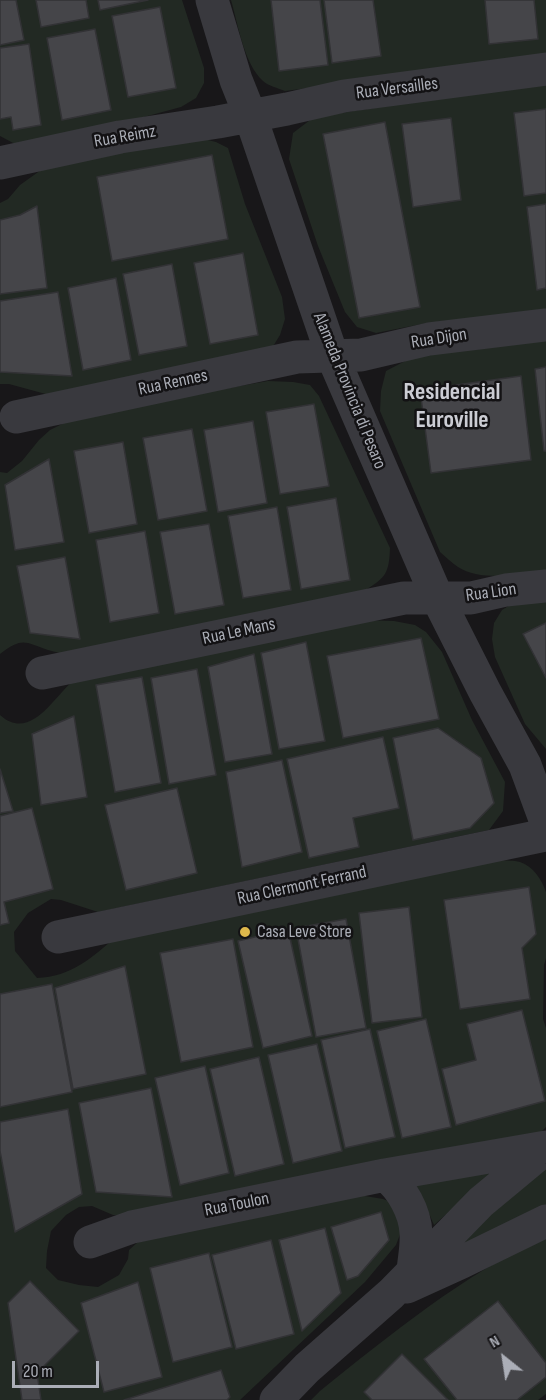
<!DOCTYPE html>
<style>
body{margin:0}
#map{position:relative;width:546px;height:1400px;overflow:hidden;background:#181719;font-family:"Sofia Sans Condensed",sans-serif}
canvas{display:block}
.north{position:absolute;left:474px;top:1328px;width:60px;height:60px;-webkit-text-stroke:4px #131214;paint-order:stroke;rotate:330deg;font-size:16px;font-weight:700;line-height:24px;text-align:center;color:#abaeb7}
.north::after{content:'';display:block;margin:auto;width:21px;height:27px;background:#abaeb7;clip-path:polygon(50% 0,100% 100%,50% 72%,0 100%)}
.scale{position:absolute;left:12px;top:1361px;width:87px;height:27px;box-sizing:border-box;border:3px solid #abaeb7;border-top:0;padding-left:8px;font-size:18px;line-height:21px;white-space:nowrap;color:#abaeb7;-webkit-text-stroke:4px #131214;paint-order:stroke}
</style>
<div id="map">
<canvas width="546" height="1400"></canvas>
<div class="north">N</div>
<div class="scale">20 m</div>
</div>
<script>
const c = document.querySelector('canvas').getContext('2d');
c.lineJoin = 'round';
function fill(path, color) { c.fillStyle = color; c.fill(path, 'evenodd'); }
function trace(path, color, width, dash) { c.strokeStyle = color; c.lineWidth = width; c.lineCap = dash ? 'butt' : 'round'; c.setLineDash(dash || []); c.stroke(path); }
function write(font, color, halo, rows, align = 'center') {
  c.font = font + ' "Sofia Sans Condensed",sans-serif'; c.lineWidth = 5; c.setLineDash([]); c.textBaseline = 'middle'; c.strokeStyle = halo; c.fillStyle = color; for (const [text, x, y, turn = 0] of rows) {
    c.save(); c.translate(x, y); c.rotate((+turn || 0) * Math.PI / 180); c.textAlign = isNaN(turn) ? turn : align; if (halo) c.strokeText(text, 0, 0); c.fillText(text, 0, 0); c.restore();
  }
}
fill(new Path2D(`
 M0,0H182L204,68V83L196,98L181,107L92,131L15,144L0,136Z
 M231,0H546V58L285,91C278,88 268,86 263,81C244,64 238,24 231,0Z
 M546,82V311L427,323L376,333L357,327L345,312L318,246L289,159L293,133L314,117Z
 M204,139L216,142L228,148L245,204L282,297L285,319L280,335L272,348L53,396L9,384H0V203L8,199L20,185L41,170L75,158Z
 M546,341V572C521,574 480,582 458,567C452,563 446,557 440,552L380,411L381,391L386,371L409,359L449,350Z
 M268,381L293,382L310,385L319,396L390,548C389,577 384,578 361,593L67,655C61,653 54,652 48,650C24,642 23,637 0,654V472L7,473L22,461L39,440L50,430L68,421L133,405Z
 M546,599V749L525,724L495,657L492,639L494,623L502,610L513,603Z
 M362,620L394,621L415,625L426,632L442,652L472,720L505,782L503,811L489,830L98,912L61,900L51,899L28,913L14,932L15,951L37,978C71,977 93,957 117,936L500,860C506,861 514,860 520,862C533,866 542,880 546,892V958L544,965L543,1019L546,1028V1127L541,1132L127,1215H113L92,1206L79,1207L66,1215L51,1231L47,1251L46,1268L58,1280L79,1285L98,1287L119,1275L128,1259L129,1250L139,1241L347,1193L383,1199L393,1203L404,1224L396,1245L365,1282L240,1400H0V715C30,742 53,698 72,682Z
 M546,1168V1206L444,1254Z
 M494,1172L434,1225L424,1202L407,1184Z
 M546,1236V1394L538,1400H311L320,1391C391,1334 463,1275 546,1236Z`), '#222923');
const building = new Path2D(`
 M0,0H16L24,40L0,45Z
 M36,0H86L89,18L41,27Z
 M98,0H148L100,10Z
 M271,0H320L328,65L279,71Z
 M324,0H373L381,56L332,63Z
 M485,0H534L538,39L489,44Z
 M160,7L176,88L128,97L112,16Z
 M95,29L111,110L62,120L47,38Z
 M29,44L41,125L13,130L11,117L0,119V48Z
 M546,109V193L524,196L514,113Z
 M451,118L461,200L413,207L402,124Z
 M385,122L420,307L359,318L323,134Z
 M212,155L228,239L112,261L97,177Z
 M546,204V288L537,290L527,207Z
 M37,206L47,288L0,294V220L20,215Z
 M243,253L258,335L210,344L194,263Z
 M172,264L187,346L139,355L123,274Z
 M116,278L131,360L83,370L68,288Z
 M58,292L72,376L0,372V301Z
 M546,367V451H544L535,369Z
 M521,376L531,460L431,473L420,390Z
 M314,404L329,486L280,494L266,412Z
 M253,421L267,503L218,512L204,430Z
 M192,429L207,511L158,520L143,438Z
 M123,442L137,524L89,533L74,451Z
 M49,459L64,542L15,550L5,485Z
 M336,498L350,580L301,589L287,507Z
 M277,507L291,590L243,598L228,516Z
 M209,524L224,605L175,614L160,532Z
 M145,531L159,613L110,622L96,540Z
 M65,557L80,639L30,633L17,566Z
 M546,623V678L523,634Z
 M421,638L439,719L343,738L327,656Z
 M306,642L325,741L279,749L261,653Z
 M254,654L272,754L225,762L208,667Z
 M197,669L216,775L169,784L151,678Z
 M142,677L161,783L115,792L96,685Z
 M74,716L87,797L41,805L32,734Z
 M438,728L481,758L494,803L470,828L413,840L393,738Z
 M383,737L399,808L353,818L359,847L309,858L287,759Z
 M282,760L302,852L242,867L226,772Z
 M0,769L13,811L0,813Z
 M177,788L197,873L126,890L105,805Z
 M32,808L53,889L4,902L9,923L0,925V816Z
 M529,887L536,934L522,948L530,999L460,1009L444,900Z
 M409,907L422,1017L372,1023L359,913Z
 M346,919L366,1028L316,1037L296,928Z
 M288,929L312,1036L263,1048L238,941Z
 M233,939L253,1047L181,1062L160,953Z
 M125,966L146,1074L73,1089L55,988Z
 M52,984L72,1092L0,1107V994Z
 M522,1010L545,1101L456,1125L442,1069L476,1060L467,1024Z
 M426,1019L451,1127L402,1138L377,1031Z
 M370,1029L395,1137L345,1148L321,1040Z
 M317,1044L342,1151L293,1163L268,1055Z
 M259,1057L284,1164L235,1176L210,1069Z
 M205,1066L229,1173L180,1185L155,1078Z
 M151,1088L172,1197L96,1192L79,1103Z
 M68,1109L82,1194L15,1232L0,1151V1122Z
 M381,1212L389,1240L358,1276L347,1280L331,1227Z
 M325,1228L341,1293L302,1331L279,1240Z
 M271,1240L294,1334L236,1349L212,1255Z
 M209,1253L232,1347L173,1362L150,1268Z
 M30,1281L79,1331L37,1373L41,1400H22L8,1303Z
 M138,1282L162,1377L104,1392L81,1303Z
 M498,1301L546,1363V1377L517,1400H457L424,1359Z
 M402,1354L448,1400H372L364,1392Z
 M221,1370L230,1397L227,1400H124Z`);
fill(building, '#454549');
trace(building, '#323235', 1.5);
trace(new Path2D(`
 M212,0L236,80L250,115L332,355L437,597L485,692L525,765L546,822
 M0,163L120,137L218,122L287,109L344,96L546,69
 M16,417L297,357L361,355L429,339L546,325
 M42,673L404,598H471L506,590L546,586
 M58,937L546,835
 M385,1175C402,1188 415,1212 416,1233C417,1245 414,1259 413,1271
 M90,1242L132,1227L385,1175L546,1147
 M407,1287L462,1262L546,1221
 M276,1400L307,1368L391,1294L481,1202L545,1149`), '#39393e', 33);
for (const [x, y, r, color] of [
 [245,932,6,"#deb84b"]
]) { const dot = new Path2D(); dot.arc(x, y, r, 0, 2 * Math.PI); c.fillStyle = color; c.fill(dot); trace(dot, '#131214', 2); }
write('18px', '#abaeb7', '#131214', [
 ["Rua Versailles",397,89,-7],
 ["Rua Reimz",125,137,-10],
 ["Rua Dijon",439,339,-9],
 ["Rua Rennes",173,383,-12],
 ["Alameda Provincia di Pesaro",349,391,68],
 ["Rua Lion",491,593,-8],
 ["Rua Le Mans",239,632,-12],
 ["Rua Clermont Ferrand",302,886,-12],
 ["Rua Toulon",237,1205,-11]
]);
write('18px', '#abaeb7', '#131214', [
 ["Casa Leve Store",257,932]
], 'left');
write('bold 24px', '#cccdd4', '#131214', [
 ["Residencial",452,393],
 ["Euroville",452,421]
]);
</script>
